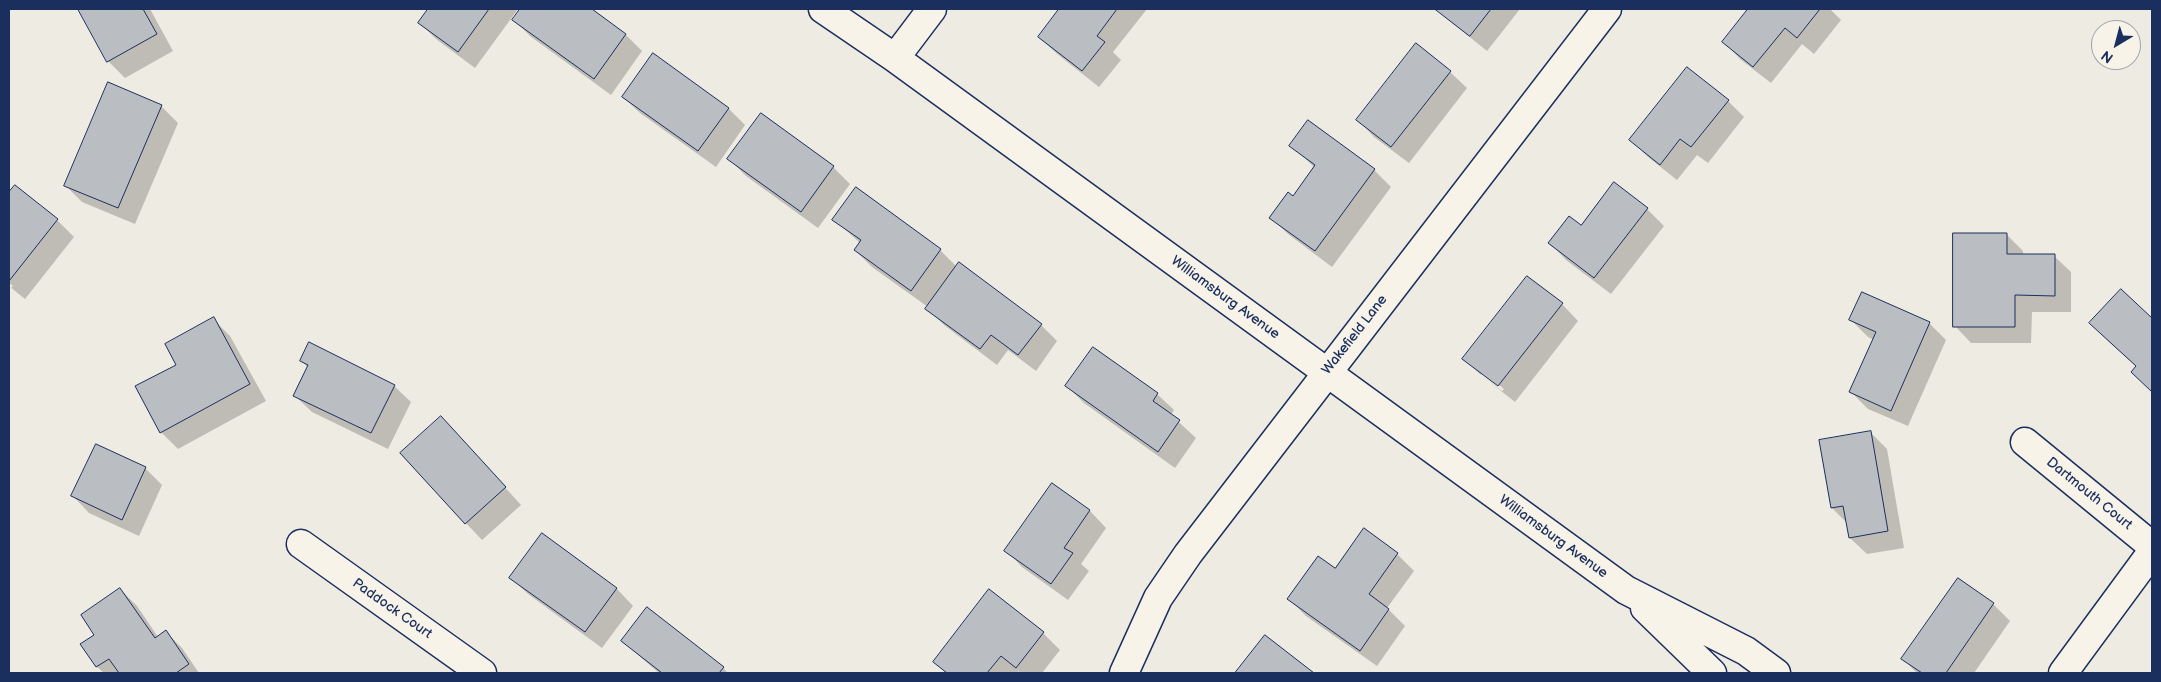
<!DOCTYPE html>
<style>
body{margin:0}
#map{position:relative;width:2161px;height:682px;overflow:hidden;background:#eeebe2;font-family:"Balsamiq Sans",sans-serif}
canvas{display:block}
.frame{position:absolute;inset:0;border:10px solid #1b2f5e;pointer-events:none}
.north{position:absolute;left:2091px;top:20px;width:50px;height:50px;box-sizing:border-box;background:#f7f3e8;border:1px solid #9fa5b1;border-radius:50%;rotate:217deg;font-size:14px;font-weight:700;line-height:20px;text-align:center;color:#1b2f5e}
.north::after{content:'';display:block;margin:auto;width:18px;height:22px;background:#1b2f5e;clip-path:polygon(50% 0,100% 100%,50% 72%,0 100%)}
</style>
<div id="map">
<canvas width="2161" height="682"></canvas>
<div class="frame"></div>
<div class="north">N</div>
</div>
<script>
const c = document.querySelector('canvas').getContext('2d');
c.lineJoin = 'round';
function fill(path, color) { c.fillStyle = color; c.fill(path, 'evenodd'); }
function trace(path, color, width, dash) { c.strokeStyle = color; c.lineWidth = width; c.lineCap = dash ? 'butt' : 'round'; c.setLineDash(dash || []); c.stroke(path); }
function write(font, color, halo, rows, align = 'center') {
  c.font = font + ' "Balsamiq Sans",sans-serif'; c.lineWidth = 4; c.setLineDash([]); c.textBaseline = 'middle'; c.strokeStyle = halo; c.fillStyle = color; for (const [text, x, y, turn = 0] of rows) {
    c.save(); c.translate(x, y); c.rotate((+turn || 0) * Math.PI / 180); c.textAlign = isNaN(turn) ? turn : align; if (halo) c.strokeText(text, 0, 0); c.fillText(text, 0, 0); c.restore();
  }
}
fill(new Path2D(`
 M79,9H150L173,51L125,78L108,61Z
 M429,9H518L475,68L436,39L419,22Z
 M522,9H590L625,34L642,51L611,95L530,36L514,20Z
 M1061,9H1147L1113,52L1121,60L1099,87L1056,53L1039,37Z
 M1435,9H1520L1487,51Z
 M1750,9H1830L1841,20L1814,54L1802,44L1771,83L1740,59L1724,42Z
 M1450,72L1467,88L1409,163L1374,137L1358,120Z
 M623,97L729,109L745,125L716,167L640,113Z
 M1728,101L1744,117L1708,163L1697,155L1677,180L1648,157L1631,140Z
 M161,106L178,123L135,224L82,202L65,185Z
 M1291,145L1374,170L1391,187L1332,267L1288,234L1271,218L1293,198L1315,168Z
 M729,159L833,167L850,184L818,228L746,176Z
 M1615,184L1647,209L1664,226L1611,294L1566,260L1550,243L1581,227Z
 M15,186L57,220L74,237L25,299L9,286L11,288L13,286L9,283V195Z
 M834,219L940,250L957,267L1041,325L1057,341L1036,371L1008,350L997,365L944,325L927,308L928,307L872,267L855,250L860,243Z
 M2006,234L2023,251V255L2054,256L2071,272V312H2032L2031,343H1971L1955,326Z
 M2121,291L2152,320V392L2132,372L2137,367L2107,340Z
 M1562,304L1578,321L1515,402L1481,375L1464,359ZM1481,371L1504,389L1502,391L1481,375Z
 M213,319L230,336L266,401L178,449L161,432L178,365Z
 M1851,320L1929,323L1946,340L1908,426L1868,409L1851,392L1874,340L1868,337Z
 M302,361L394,386L411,402L388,449L312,412L295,396L308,368Z
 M1067,386L1157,394L1174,410L1171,415L1196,438L1175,468L1084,403Z
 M441,417L521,505L482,540L466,523Z
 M1870,432L1887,449L1904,548L1867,554L1850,538L1847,523L1832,508L1820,441Z
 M145,468L162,485L139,536L89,513L73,496Z
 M1053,485L1090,511L1106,528L1081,564L1089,571L1068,600L1022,567L1006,550Z
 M542,535L617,589L633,606L602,648L528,594L511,578Z
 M1397,554L1414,571L1387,608L1405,626L1377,666L1306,616L1289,599L1335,570Z
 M1958,580L1993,604L2010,621L1974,673H1917L1903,659Z
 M120,589L137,606L158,637L166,632L182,648L199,673H104L97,667L82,645L96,635Z
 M990,591L1043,633L1060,650L1042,673H1020L1018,671L1017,673H946L935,662Z
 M1265,637L1312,673H1237Z
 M622,641L723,668L728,673H659Z`), '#0003');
const building = new Path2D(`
 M78,9H143L157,34L107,62Z
 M428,9H489L458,52L418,23Z
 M520,9H592L626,34L594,79L512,20Z
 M1059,9H1117L1097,36L1105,42L1082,71L1038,37Z
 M1435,9H1491L1470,36Z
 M1748,9H1820L1797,38L1785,28L1753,67L1722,42Z
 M1416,43L1451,71L1391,147L1356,120Z
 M653,53L729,108L698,151L622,97Z
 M1687,67L1729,100L1691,147L1680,139L1660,165L1629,140Z
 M108,82L162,105L118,208L64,186Z
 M761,113L834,166L801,212L727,159Z
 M1308,120L1375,169L1315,251L1269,218L1288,192L1293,196L1315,165L1289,146Z
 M1614,182L1648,208L1594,278L1548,243L1569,216L1581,225Z
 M15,185L58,219L9,281V192Z
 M856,187L941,249L911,291L854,250L861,240L832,220Z
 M1953,233H2007V254H2055V296L2015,295V327H1953Z
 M959,262L1042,324L1018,355L991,335L980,349L925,309Z
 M1527,276L1563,303L1498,386L1462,359Z
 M2121,289L2152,318V392L2131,372L2136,366L2089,323Z
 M1862,292L1930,322L1891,411L1849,392L1876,332L1849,320Z
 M214,317L250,384L160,433L135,386L176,365L165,344Z
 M309,342L395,385L371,433L293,396L308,365L300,361Z
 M1093,347L1158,393L1153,401L1180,420L1158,452L1065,386Z
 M441,416L506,487L465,524L400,453Z
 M1871,431L1888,531L1849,538L1843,506L1831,508L1819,440Z
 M96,444L146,467L122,520L71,496Z
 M1052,483L1090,510L1064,548L1073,553L1051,584L1004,551Z
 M1364,528L1398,553L1369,594L1389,609L1360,651L1287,599L1318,556L1335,568Z
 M542,533L617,588L585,632L509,578Z
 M1958,578L1994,603L1946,673H1922L1901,659Z
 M120,588L155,638L166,630L189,664L176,673H119L109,659L96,667L80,644L94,635L81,615Z
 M989,589L1044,632L1016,668L1001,656L987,673H947L933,662Z
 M647,607L724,667L719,673H662L621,641Z
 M1265,635L1314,673H1235Z`);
fill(building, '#babdc2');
trace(building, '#1b2f5e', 1);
const minor = new Path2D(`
 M823,9L895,58L1626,590L1746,651L1776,673
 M895,58L932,9
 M2025,442L2152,546
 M301,544L482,673
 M1645,608L1712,673
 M1124,673L1158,598L1188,554L1607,9
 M2063,673L2152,552`);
trace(minor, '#1b2f5e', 31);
trace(minor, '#f7f3e8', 28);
write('14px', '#1b2f5e', '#f7f3e8', [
 ["Williamsburg Avenue",1225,298,36],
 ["Wakefield Lane",1355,335,-52],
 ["Dartmouth Court",2089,494,39],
 ["Williamsburg Avenue",1553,537,36],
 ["Paddock Court",392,609,35]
]);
</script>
